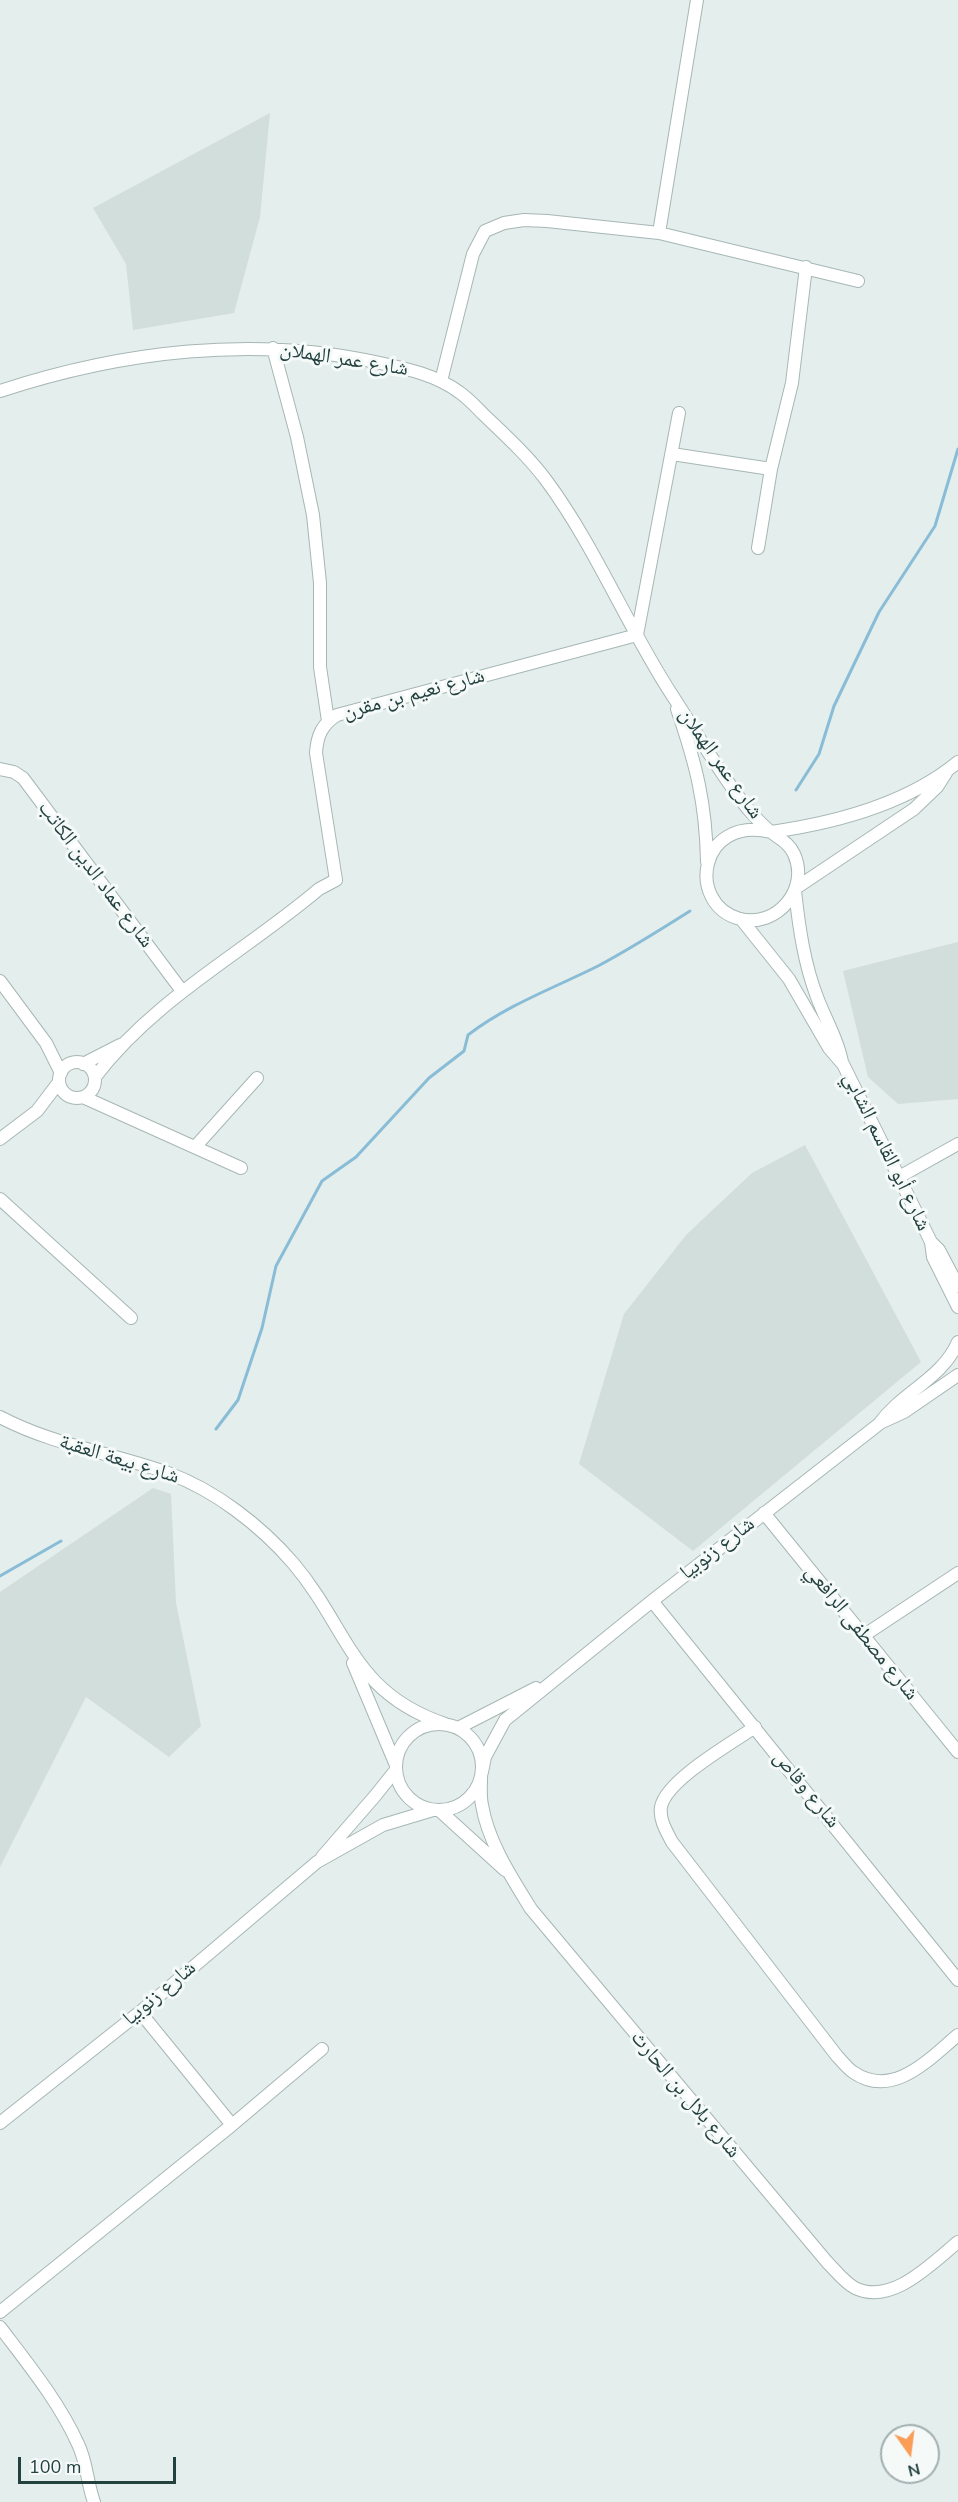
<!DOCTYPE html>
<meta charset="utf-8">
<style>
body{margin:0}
#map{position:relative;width:958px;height:2502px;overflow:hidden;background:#e4eeec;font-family:"Nunito Sans",sans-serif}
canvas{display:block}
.north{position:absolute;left:880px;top:2424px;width:60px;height:60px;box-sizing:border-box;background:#f5faf9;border:2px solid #a1b0af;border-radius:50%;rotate:166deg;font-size:16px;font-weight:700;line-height:24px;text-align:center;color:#22413f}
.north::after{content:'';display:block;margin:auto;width:21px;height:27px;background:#f99d57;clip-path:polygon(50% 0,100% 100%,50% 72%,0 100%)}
.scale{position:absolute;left:18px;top:2457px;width:158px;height:27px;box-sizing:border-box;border:3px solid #22413f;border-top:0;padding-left:8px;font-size:18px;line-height:21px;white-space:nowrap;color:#22413f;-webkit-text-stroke:4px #f5faf9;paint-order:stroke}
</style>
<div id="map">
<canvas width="958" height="2502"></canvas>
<div class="north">N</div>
<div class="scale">100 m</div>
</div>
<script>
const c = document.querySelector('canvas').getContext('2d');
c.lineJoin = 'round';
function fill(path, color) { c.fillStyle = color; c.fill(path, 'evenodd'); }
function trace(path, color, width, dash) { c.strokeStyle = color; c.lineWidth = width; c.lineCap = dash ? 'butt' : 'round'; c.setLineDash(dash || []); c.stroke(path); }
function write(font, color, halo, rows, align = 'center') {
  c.font = font + ' "Nunito Sans","Noto Naskh Arabic",sans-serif'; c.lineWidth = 6; c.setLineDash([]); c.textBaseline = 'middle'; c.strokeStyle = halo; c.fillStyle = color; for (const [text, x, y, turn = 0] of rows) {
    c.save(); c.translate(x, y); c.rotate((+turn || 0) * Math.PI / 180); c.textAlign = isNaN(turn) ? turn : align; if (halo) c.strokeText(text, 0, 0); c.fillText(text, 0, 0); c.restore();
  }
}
fill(new Path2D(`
 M270,113L260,217L234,313L133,330L126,264L93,208Z
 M958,942V1099L898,1104L868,1077L843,971Z
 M805,1145L921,1362L693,1551L579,1464L624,1314L686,1235L752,1173Z
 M153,1488L171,1494L176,1603L201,1726L169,1757L86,1697L0,1867V1592Z`), '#d2dedb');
trace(new Path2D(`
 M796,790L819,754L834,706L879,612L935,526L958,449
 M216,1429L238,1400L262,1328L276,1266L322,1181L356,1157L429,1078L464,1051L468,1035C507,1005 554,988 598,966C630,949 660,930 690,911
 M0,1576L61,1541`), '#89bcd6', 3);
const minor = new Path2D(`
 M659,233L697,0
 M273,348L297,437L313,515L320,583V667L328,721
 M441,381L473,254L485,231L504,223L524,220L547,221L659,233L858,281
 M0,391C122,351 254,335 380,363C408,369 436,375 459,392C468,398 476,407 483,414C505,435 528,456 546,480C595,546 627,626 672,695C697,733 719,773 748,809C755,817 763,826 771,832C780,839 789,843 794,854C810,889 777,928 740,919C686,905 698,815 771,832
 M672,454L771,469
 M758,548L771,469L792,383L806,267
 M677,709C696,764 706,803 707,862
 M0,769L14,772L23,778L182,991
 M771,832C835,823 907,804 958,762
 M796,888L914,809L937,787L946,773
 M795,891C799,927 804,963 817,997C825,1019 838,1039 842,1062L931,1242L933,1257L958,1307
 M741,919L789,979L829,1048L841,1062
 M0,981L46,1043L61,1073
 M59 1080a18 18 0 1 1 36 0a18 18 0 1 1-36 0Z
 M83,1064L120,1045
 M95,1077C155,998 245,952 319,889L336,880L316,753C317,736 322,724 337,715L637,635L679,413
 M83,1097L241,1168
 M0,1139L37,1111L59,1082
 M195,1147L257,1078
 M899,1177L958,1144
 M0,1199L131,1318
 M931,1242L939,1250L958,1286
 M0,1417C53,1445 112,1453 168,1473C215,1490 261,1526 293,1563C349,1629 351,1692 445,1724
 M880,1423L904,1412L958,1375
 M764,1513L958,1752
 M652,1601L958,1980
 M863,1636L958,1573
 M353,1663L395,1763
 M396 1767a43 43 0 1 1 86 0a43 43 0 1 1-86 0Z
 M755,1727C732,1743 666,1780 661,1807C659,1820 667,1832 672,1842L837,2056C842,2061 847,2068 853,2072C893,2100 930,2058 958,2035
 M458,1728L536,1688
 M482,1772L485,1757L505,1720L652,1601L879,1424C902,1392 942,1379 958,1342
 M481,1777C481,1786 480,1796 482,1805C488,1842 512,1878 531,1909L827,2262C835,2270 845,2283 855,2288C892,2306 932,2263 958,2242
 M439,1810L505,1870
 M322,1857L375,1796L395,1771
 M140,2012L232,2125
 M0,2123L140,2012L317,1862L383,1825L433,1810
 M0,2312L232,2125L322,2049
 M0,2327C28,2364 59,2402 78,2444C87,2462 87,2483 94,2502`);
trace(minor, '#a6b7b5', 14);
trace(minor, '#fff', 12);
write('21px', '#22413f', '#f5faf9', [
 ["شارع عمر الهملان",344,360,9],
 ["شارع نعيم بن مقرن",414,695,-15],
 ["شارع عمر الهملان",720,764,55],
 ["شارع عماد الدين الكاتب",95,875,53],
 ["شارع أبو القاسم الشابي",886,1152,64],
 ["شارع بيعة العقبة",119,1460,17],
 ["شارع زنوبيا",718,1549,-38],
 ["شارع مصطفى الرافعي",861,1633,51],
 ["شارع وقاص",806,1790,51],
 ["شارع زنوبيا",160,1994,-40],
 ["شارع بلال بن الحارث",685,2095,50]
]);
</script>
